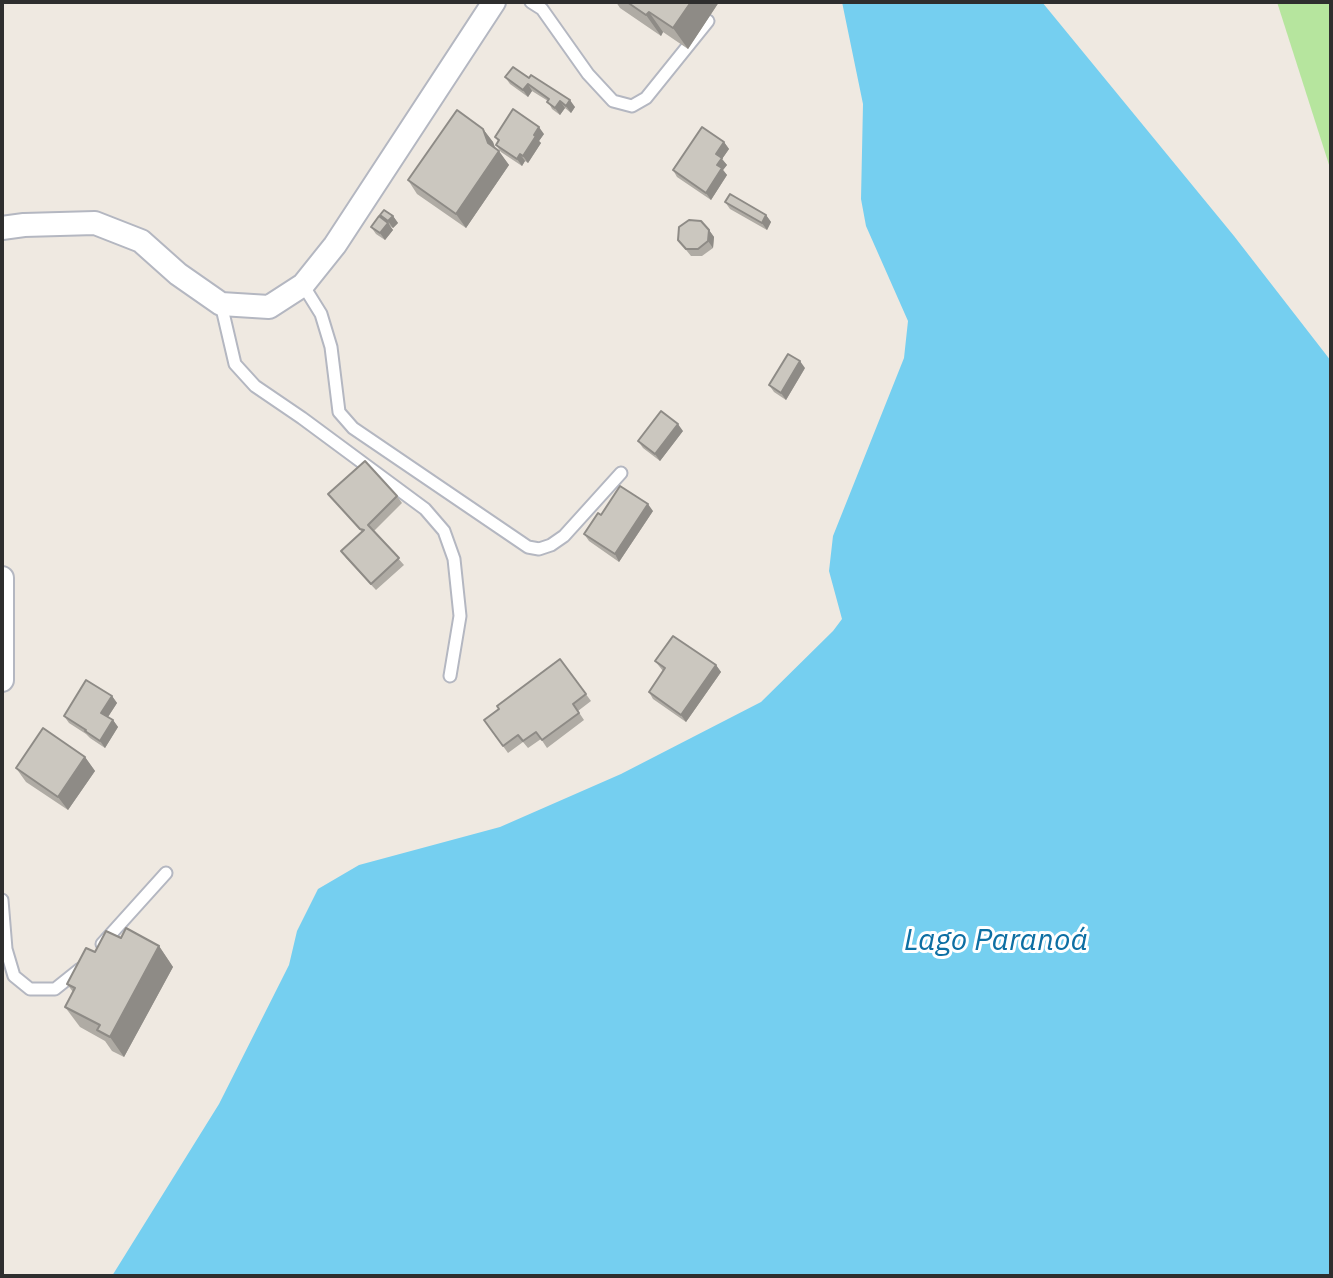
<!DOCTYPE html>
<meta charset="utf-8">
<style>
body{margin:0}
#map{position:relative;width:1333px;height:1278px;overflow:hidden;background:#efe9e1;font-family:"IBM Plex Sans",sans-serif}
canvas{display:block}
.frame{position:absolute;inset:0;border:4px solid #2e2e2e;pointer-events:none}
</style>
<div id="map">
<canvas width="1333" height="1278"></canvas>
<div class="frame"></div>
</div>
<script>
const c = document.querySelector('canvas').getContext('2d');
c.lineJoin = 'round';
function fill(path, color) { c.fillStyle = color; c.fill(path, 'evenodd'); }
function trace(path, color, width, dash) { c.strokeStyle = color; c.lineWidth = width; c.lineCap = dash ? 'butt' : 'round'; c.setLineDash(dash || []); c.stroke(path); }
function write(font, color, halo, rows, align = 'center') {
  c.font = font + ' "IBM Plex Sans",sans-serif'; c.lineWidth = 6; c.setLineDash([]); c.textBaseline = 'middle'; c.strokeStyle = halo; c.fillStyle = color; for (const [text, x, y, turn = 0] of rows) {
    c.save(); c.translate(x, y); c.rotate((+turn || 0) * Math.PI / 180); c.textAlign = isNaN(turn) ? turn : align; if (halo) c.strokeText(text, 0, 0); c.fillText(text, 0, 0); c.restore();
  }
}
fill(new Path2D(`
 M1277,2H1331V171Z`), '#b6e59e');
fill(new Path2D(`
 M842,2H1042L1234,236L1331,361V1276H112L219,1104L289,965L297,931L318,889L359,865L500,827L621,774L761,702L833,631L842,619L829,571L833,536L904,358L908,321L866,226L861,199L863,104Z`), '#75cff0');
const lane = new Path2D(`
 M531,2L542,9L588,74L613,101L632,106L646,98L708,21
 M303,285L321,314L331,347L339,412L353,428L528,547L539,549L551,545L564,536L621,473
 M221,304L235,364L255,386L302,418L425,509L444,531L454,559L460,616L450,676
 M2,900L6,949L14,976L30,989H55L80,969
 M102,944L166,873`);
const street = new Path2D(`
 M2,228L24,225L95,223L141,241L178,274L221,304L269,307L303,285L335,245L494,2
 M2,578V680`);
trace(lane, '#b4b7c1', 15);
trace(street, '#b4b7c1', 26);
trace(lane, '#fff', 11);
trace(street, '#fff', 22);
fill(new Path2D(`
 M616,2H719L688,49L663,32L661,36L620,8Z
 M513,67L575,107L571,113L565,108L560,115L552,109L548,101L532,91L528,97L510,84L505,77Z
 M483,129L493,142L495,147L509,165L466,228L417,194L408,180Z
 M544,134L539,141L541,143L528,163L525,161L522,166L501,152L496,145L498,141L495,137Z
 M724,142L729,149L722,159L727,165L723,170L727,175L711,200L677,177L673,170Z
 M725,202L766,215L771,222L767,230L730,209Z
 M380,215L393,216L398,223L393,228L390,226L393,230L385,240L376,234L371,227L383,219Z
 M709,230L714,237L713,248L702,256H691L678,240Z
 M805,368L786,400L774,392L769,385Z
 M683,431L660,461L643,448L638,441Z
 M328,494L397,496L402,503L374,531L404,565L376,590L346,558L341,551L362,532Z
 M653,511L619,562L589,541L584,534L601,515Z
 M560,659L591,701L578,711L584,720L547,748L541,739L528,748L523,742L508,753L484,720Z
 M655,661L716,665L721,672L686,722L653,699L649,692L663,671Z
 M112,696L117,703L108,717L113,720L118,727L105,748L90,738L86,734L69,723L64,716Z
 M85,757L95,771L68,810L26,782L16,768Z
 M121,938L159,946L173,967L124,1057L112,1051L105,1041L80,1027L65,1007L73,992L67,984L95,952Z`), '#afaba4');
fill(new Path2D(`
 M691,2H719L688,49L673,28Z
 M649,12L663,32L661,36L646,15Z
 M528,84L532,91L528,97L523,90Z
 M570,100L575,107L571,113L566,106Z
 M560,101L565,108L560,115L555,108Z
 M539,127L544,134L539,141L541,143L528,163L523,156Z
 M483,129L493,142L497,154L499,151L509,165L466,228L456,214Z
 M724,142L729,149L722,159L727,165L723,170L727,175L711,200L706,193L717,165L716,154Z
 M520,154L525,161L522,166L517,159Z
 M766,215L771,222L767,230L762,223Z
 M393,216L398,223L393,228L388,221Z
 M388,223L393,230L385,240L380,233Z
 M709,230L714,237L713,248L708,241Z
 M800,361L805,368L786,400L781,393Z
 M678,424L683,431L660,461L655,454Z
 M648,504L653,511L619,562L615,554Z
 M716,665L721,672L686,722L681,715Z
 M112,696L117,703L106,720L101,713Z
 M113,720L118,727L105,748L100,741Z
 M85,757L95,771L68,810L58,797Z
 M159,946L173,967L124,1057L110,1037Z`), '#8e8b86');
const building = new Path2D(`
 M627,2H691L673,28L649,12L646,15Z
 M513,67L529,78L531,75L570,100L566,106L560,101L555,108L547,102L549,99L528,84L523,90L505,77Z
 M513,109L539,127L534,135L536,136L523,156L520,154L517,159L496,145L499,140L495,137Z
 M457,110L483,129L488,143L499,151L456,214L408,180Z
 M702,127L724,142L716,154L722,158L717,165L722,168L706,193L673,170Z
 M730,194L766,215L762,223L725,202Z
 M384,210L393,216L388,221L380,215Z
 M379,216L388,223L380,233L371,227Z
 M689,220L701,221L709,230L708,241L698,249H686L678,240L679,227Z
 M788,354L800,361L781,393L769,385Z
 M661,411L678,424L655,454L638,441Z
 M365,461L397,496L368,525L399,558L371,584L341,551L364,530L360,529L328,494Z
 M620,486L648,504L615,554L584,534L598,513L601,515Z
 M673,636L716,665L681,715L649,692L665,668L655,661Z
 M560,659L586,694L573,704L579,713L542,740L536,732L523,741L518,735L503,746L484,720L499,709L497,706Z
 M86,680L112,696L101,713L113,720L100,741L85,731L86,730L64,716Z
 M43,728L85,757L58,797L16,768Z
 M126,928L159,946L110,1037L97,1030L100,1025L65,1007L75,988L67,984L86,948L95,952L106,931L121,938Z`);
fill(building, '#cbc7bf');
trace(building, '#8e8b86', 2);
write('italic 30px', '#0d6fa3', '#fff', [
 ["Lago Paranoá",996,941]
]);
</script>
